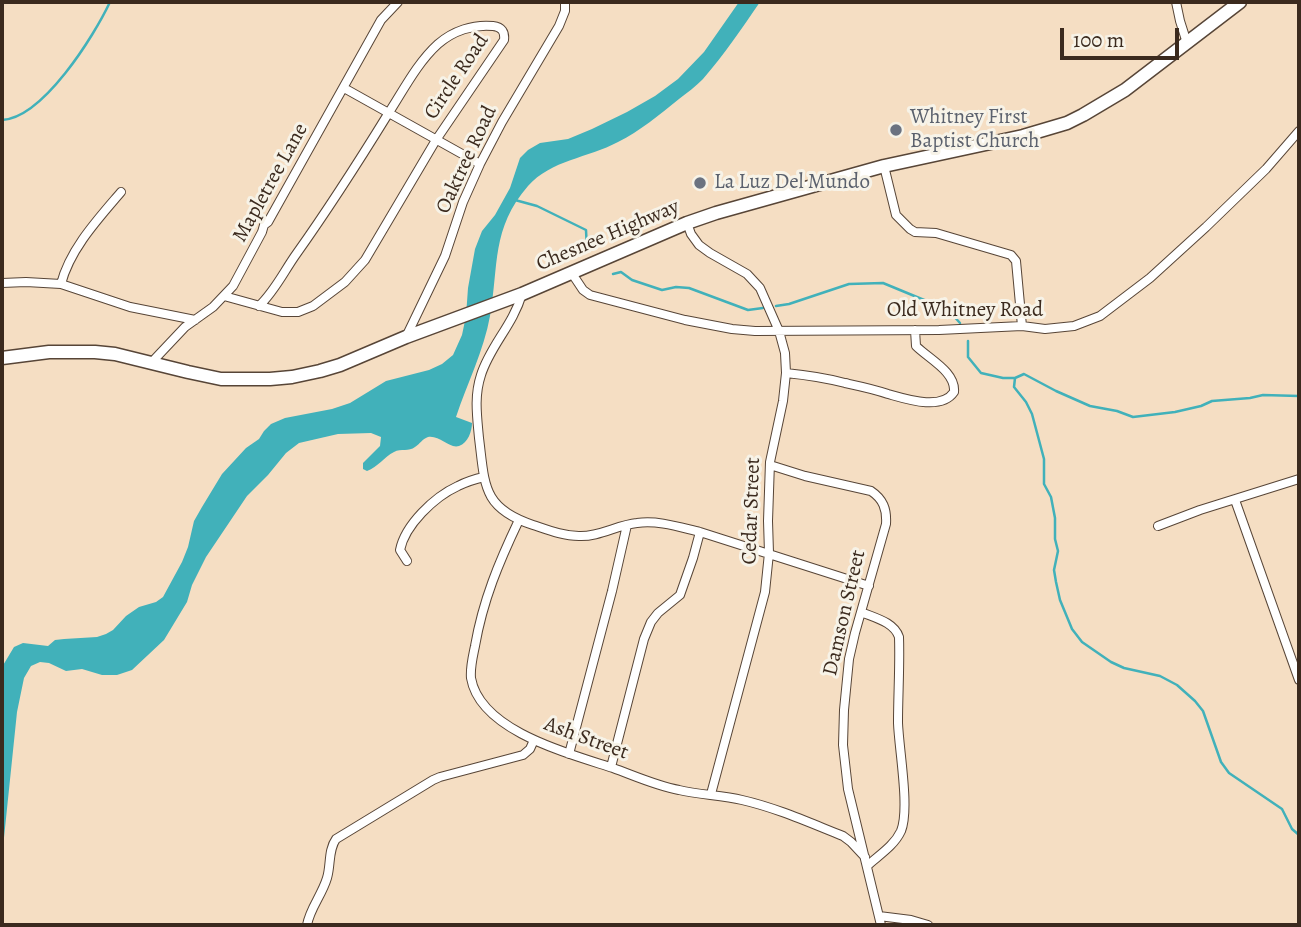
<!DOCTYPE html>
<style>
body{margin:0}
#map{position:relative;width:1301px;height:927px;overflow:hidden;background:#f5dec3;font-family:Alegreya,serif}
canvas{display:block}
.frame{position:absolute;inset:0;border:4px solid #3b2a1e;pointer-events:none}
.scale{position:absolute;left:1060px;top:28px;width:119px;height:32px;box-sizing:border-box;border:4px solid #3b2a1e;border-top:0;padding-left:9px;font-size:21px;line-height:24px;white-space:nowrap;color:#3b2a1e;-webkit-text-stroke:5px #f7f3e8;paint-order:stroke}
</style>
<div id="map">
<canvas width="1301" height="927"></canvas>
<div class="frame"></div>
<div class="scale">100 m</div>
</div>
<script>
const c = document.querySelector('canvas').getContext('2d');
c.lineJoin = 'round';
function fill(path, color) { c.fillStyle = color; c.fill(path, 'evenodd'); }
function trace(path, color, width, dash) { c.strokeStyle = color; c.lineWidth = width; c.lineCap = dash ? 'butt' : 'round'; c.setLineDash(dash || []); c.stroke(path); }
function write(font, color, halo, rows, align = 'center') {
  c.font = font + ' Alegreya,serif'; c.lineWidth = 6; c.setLineDash([]); c.textBaseline = 'middle'; c.strokeStyle = halo; c.fillStyle = color; for (const [text, x, y, turn = 0] of rows) {
    c.save(); c.translate(x, y); c.rotate((+turn || 0) * Math.PI / 180); c.textAlign = isNaN(turn) ? turn : align; if (halo) c.strokeText(text, 0, 0); c.fillText(text, 0, 0); c.restore();
  }
}
fill(new Path2D(`
 M739,2H760C742,28 724,55 703,79C696,86 687,93 679,99C659,115 640,131 618,142C588,158 551,160 528,186C491,229 499,265 490,316C484,350 467,384 456,417L472,423C472,431 468,443 459,446C449,449 440,435 428,437C422,439 420,444 415,447C409,452 401,448 394,452C384,457 378,467 367,471L363,469V463L380,446L381,437L371,433L338,434L299,443L286,453L268,475L247,496L206,557L192,585L187,602L164,640L132,670L117,675H102L82,669L66,671L49,663L40,662L31,666L24,678L17,712L2,857V667L14,647L23,643L48,646L55,640L64,639L97,637L106,634L113,630L126,616L139,607L156,602L163,597L182,562L188,547L194,521L202,507L222,474L246,448L259,439L264,431L271,424L285,418L332,409L350,403L386,381L429,370L442,364L453,355L462,335L466,316L468,288L475,249L482,231L495,215L510,188L520,158L528,150L540,143L568,139L592,129L627,112L655,96L678,79L704,52Z`), '#41b1ba');
trace(new Path2D(`
 M2,120C43,118 94,36 110,2
 M515,200L537,206L586,230L587,250
 M613,274L621,272L632,280L662,290L676,287L689,288L748,310L763,308
 M776,306L789,304L849,284L883,283L929,302L939,309L951,313L960,323
 M968,341V357L981,373L1003,378H1015L1024,374L1056,391L1090,406L1117,411L1133,417L1175,412L1201,406L1212,401L1250,398L1263,395L1299,396
 M1015,378L1014,387L1026,402L1032,414L1044,459V484L1051,497L1055,518V539L1058,551L1054,570L1056,582L1060,600L1072,629L1082,642L1111,662L1124,668L1160,676L1177,685L1195,701L1203,711L1221,762L1229,773L1282,809L1292,829L1299,835`), '#41b1ba', 2.5);
const minor = new Path2D(`
 M1176,2L1180,21L1187,43
 M344,88L480,164
 M884,166L896,215L910,229L915,232L936,233L1011,255L1016,261L1022,326
 M687,223L691,234L699,245L710,253L747,274L760,288L779,331L785,353L786,373L783,401L770,462L768,521L769,553L765,592L711,794
 M571,272L583,290L590,295L685,320L732,329L755,331L939,330L1022,326L1045,329L1074,326L1100,316L1150,278L1206,227L1266,169L1299,131
 M2,283L26,282L61,284L130,307L195,320
 M61,284C70,249 98,219 121,192
 M522,294C513,325 490,346 481,375C474,396 477,416 479,438C485,485 482,508 533,525C548,530 563,536 579,536C599,537 617,525 637,523C658,520 679,527 700,532L869,586
 M224,296L282,312H298L313,306L345,282L365,260L436,140L504,40C505,32 502,27 493,26C473,24 453,31 438,44C417,63 403,91 388,114C359,161 329,208 297,253C284,271 275,291 259,306
 M406,337L445,256L463,202L480,164L502,122L559,26L565,11V2
 M151,363L185,327L213,307L233,286L262,232L264,225L268,222L381,20L398,2
 M786,373C806,375 826,378 845,383C859,386 874,389 888,394C906,399 941,411 954,392C956,372 929,359 916,346L915,330
 M770,465L805,476L871,491C883,499 887,509 886,524L855,633L849,659L844,710L843,745L848,789L881,925
 M1235,500L1299,680
 M519,520C499,562 483,600 475,646C473,656 470,667 471,678C480,731 570,754 613,768C635,776 657,786 679,790C700,795 722,795 742,800C777,808 810,823 843,836L851,842L865,857
 M1158,526L1200,510L1299,479
 M407,561L400,550C405,525 434,497 458,486C466,482 475,479 484,477
 M861,612C875,618 894,622 899,637C900,666 898,694 898,723C899,750 910,809 901,831C894,846 879,855 867,866
 M569,754L612,591L627,525
 M611,767L644,639L651,622L658,613L680,595L693,558L700,532
 M879,916L911,920L928,925
 M307,925C310,908 322,895 327,878C331,865 328,850 336,839L433,780L440,777L523,755L530,749L534,740`);
const primary = new Path2D(`
 M2,358L49,352H95L115,354L188,372L221,379H270L292,377L320,371L340,365L406,337L522,294L687,223L716,213L884,166L1023,136L1067,123L1083,115L1125,90L1240,2`);
trace(minor, '#574537', 10);
trace(primary, '#574537', 15);
trace(minor, '#fff', 8);
trace(primary, '#fff', 12);
for (const [x, y, r, color] of [
 [896,130,7,"#6b7280"],
 [700,183,7,"#6b7280"]
]) { const dot = new Path2D(); dot.arc(x, y, r, 0, 2 * Math.PI); c.fillStyle = color; c.fill(dot); trace(dot, '#f7f3e8', 2.5); }
write('21px', '#3b2a1e', '#f7f3e8', [
 ["Circle Road",457,77,-56],
 ["Oaktree Road",467,160,-65],
 ["Mapletree Lane",271,183,-61],
 ["Chesnee Highway",608,236,-23],
 ["Old Whitney Road",965,311],
 ["Cedar Street",752,511,-88],
 ["Damson Street",845,613,-77],
 ["Ash Street",586,739,20]
]);
write('21px', '#5b616d', '#f7f3e8', [
 ["Whitney First",910,118],
 ["Baptist Church",910,142],
 ["La Luz Del Mundo",714,183]
], 'left');
</script>
